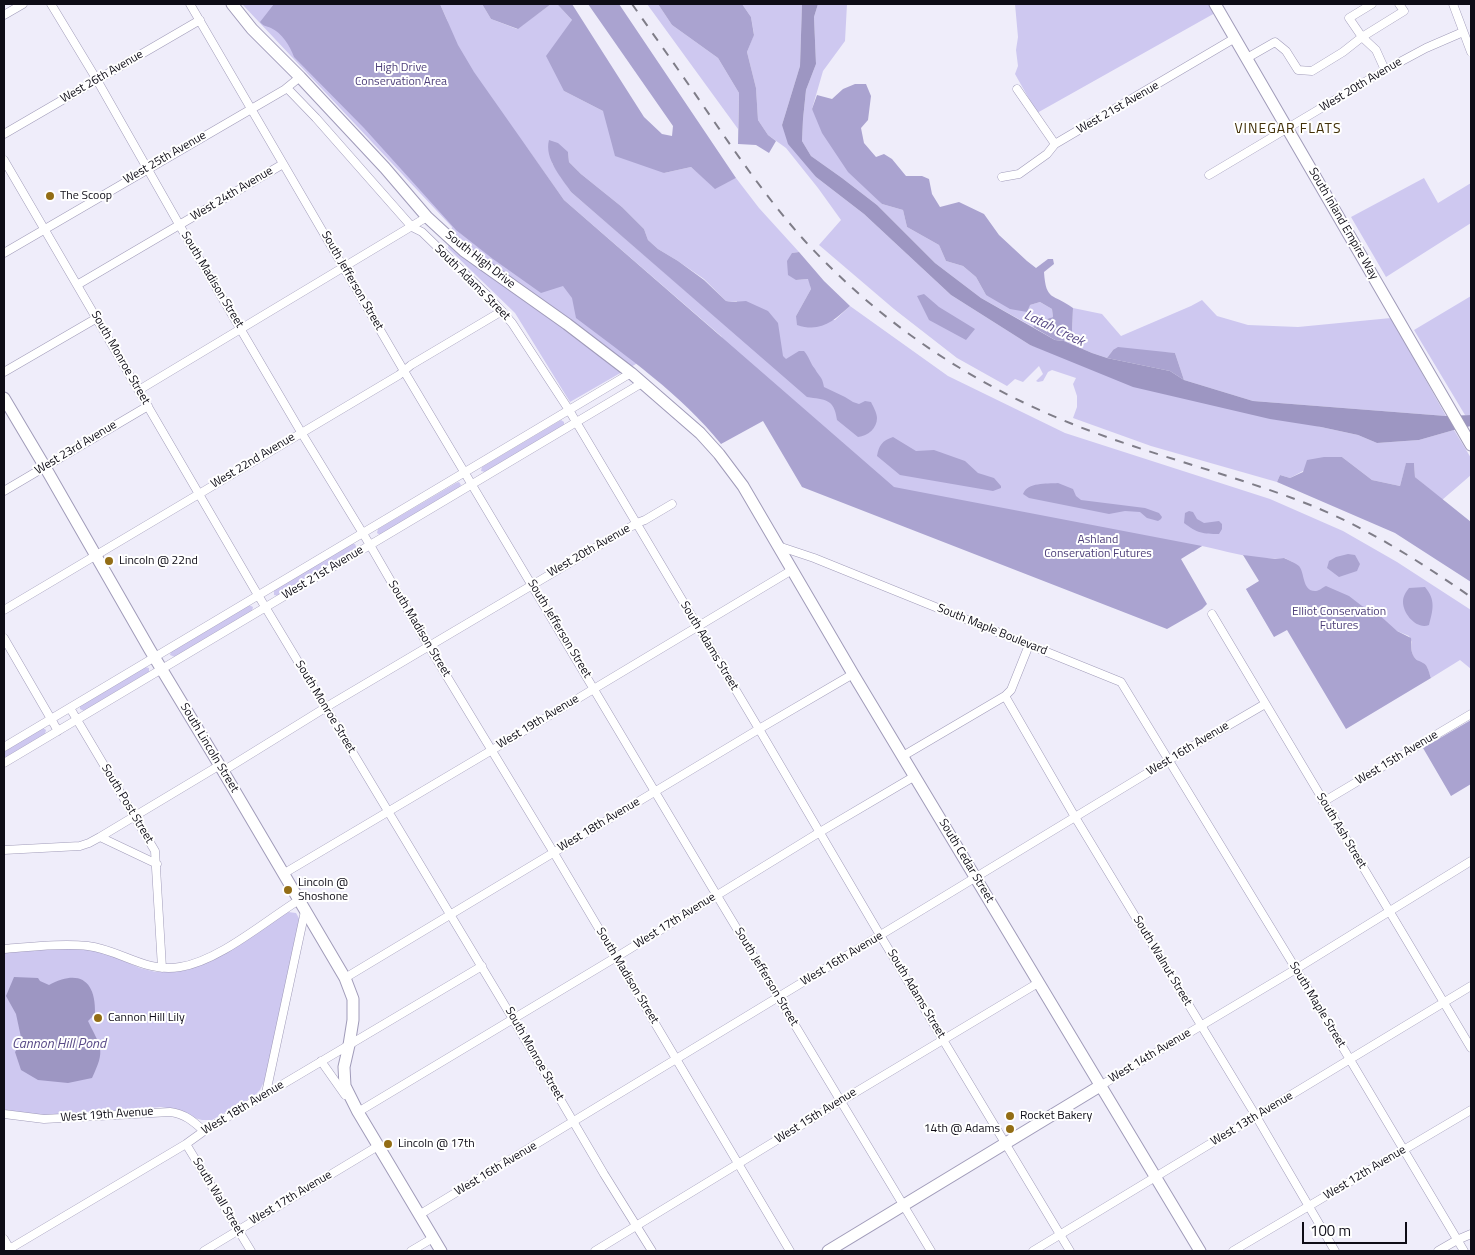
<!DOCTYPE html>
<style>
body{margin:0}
#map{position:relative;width:1475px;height:1255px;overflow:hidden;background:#efedfa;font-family:"Titillium Web",sans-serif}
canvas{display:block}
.frame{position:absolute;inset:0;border:5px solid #0e0c16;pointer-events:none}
.scale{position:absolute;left:1302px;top:1222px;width:105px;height:22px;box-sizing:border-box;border:2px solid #0e0c16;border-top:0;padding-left:6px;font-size:15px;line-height:18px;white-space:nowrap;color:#0e0c16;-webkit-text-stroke:4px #fff;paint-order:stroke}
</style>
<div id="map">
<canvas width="1475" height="1255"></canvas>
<div class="frame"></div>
<div class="scale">100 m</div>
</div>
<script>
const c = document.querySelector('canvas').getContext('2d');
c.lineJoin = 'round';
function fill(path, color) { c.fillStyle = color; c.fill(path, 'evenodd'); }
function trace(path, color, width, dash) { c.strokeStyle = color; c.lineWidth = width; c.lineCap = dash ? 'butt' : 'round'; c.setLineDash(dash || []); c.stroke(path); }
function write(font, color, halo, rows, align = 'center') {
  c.font = font + ' "Titillium Web",sans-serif'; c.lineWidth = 4; c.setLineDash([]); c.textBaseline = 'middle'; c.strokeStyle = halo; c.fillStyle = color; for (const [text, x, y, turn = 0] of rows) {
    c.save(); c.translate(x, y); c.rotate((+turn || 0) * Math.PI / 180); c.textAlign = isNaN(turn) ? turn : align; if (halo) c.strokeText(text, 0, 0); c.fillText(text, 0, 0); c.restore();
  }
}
fill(new Path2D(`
 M242,4H436L448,22L440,4H482L491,19L517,29L551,4H557L572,20L564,91L603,111L664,173L691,167L715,188L736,178L759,208L799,252L792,253L796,280L809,279L811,289L796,316L835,320L850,306L948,376L1065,433L1270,499L1343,531L1397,562L1471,610V669L1460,660L1431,678L1427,667C1416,661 1409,655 1412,642L1409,636L1397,631L1296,624L1274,636L1246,589L1292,562L1285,558C1261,562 1226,551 1202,546L1193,552L1188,544L803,487L721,336L564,200L525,145L655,353L570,402L515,313L448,248L452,227ZM568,152L569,162L581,174L622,207L644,229L648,240L658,249L678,261L704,279L726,301L732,302L737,301L731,330L571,192L552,163Z
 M647,4H658L672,25L718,58L739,93L738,129Z
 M742,4H802L800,66L782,125L816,177L864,214L951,295L1030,345L1321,427L1358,435L1377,443L1419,440L1454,430L1471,458V475L1442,500L1415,477L1414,463L1406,464L1400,486L1372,480L1342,457L1303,471L1290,478L1280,475L1277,482L1151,446L1073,418L1077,407V396L1073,384L1076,378L1052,370L1048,372L1043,381L1038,382L1036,381L1043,374L1039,366L1023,382L1015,379L1007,386L957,358L894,309L819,245L841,220L818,188L786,148L768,135L758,120L756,88L747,52L754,34L751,17Z
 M818,4H847L845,41L823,71L812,109L882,204L903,210L907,227L939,245L946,261L963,266L976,277L986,295L1030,305L1040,302L1052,309L1053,317L1037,322L1033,327L981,298L935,263L877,205L842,178L811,156L802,141L803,119L806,90L816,64L814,17Z
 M1015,4H1210L1215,13L1037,113L1015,74L1018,66L1016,50L1018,37Z
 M1424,178L1438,203L1471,183V223L1386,277L1351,217Z
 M1471,296V415H1465L1414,330Z
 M1202,300L1217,316L1248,325L1298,327L1391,318L1446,416L1253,401L1184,380L1175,353L1113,350L1107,358L1092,353L1064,341L1072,331L1073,308L1102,314L1121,336L1191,306Z
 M561,420L564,422V425L485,472L481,471L482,467Z
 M459,482L461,485L459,488L380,535L377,533L378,529L456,483Z
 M352,544H355L357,549L278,596L274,595V590Z
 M249,605L253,607L252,611L175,657L170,655L171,651Z
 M145,667L149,668V672L84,711L80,709V706Z
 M43,728L46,730L45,734L4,759V750Z
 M288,912L296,913L300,920L275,1039L265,1080L260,1090L254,1096L212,1120H202L194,1118L179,1110L161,1107L42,1117L7,1111L4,1108V952L70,948L94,950L103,952L140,968L156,972L176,971L197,966L282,913Z`), '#cec8f0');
fill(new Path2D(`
 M274,4H440L458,45L474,72L564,200L894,487L1202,546L1181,559L1207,604L1202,609L1167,629L802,487L763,421L721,444C681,394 627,357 576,318L572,298L563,286L541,293L493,259L456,230L364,128L294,57C290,46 282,33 271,28C266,26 263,26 260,22Z
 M482,4H551L518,29L491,19Z
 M557,4H572L644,117L662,134L672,136L673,126L588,4H619L736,178L715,189L691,167L664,173L615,156L603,111L564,91L546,56L572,20Z
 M658,4H742L751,17L754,35L747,52L756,88L758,120L768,135L776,141L769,153L756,145L738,144L739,93L718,58L672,25Z
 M855,84H866L871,96L868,120L861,128L864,143L876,157L884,154L892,159L906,176H922L929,179L932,194L940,207L959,202L984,214L999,235L1027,261L1036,268L1048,259H1053L1054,264L1044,272C1046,302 1053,293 1073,308L1072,331L1064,341L1055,340L1033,327L1037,322L1053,317L1052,309L1040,302L1030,305L1027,312L1010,309L986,295L976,277L963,266L946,261L939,245L907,227L903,210L882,204L848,172L822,133L812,109L817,95L832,99L843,89Z
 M549,140L558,143L568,152L569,162L581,174L622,207L644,229L648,240L658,249L678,261L704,280L726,301L732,302L746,301L768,311L778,323L783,356L786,359L799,351H804C810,358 810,363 815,369C820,378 822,376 824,387L845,397L853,402L859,404L865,401L871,402C873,406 877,413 877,418C877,428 868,436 858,437L837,420C834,398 825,400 807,397L571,192C562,178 544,159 549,140Z
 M799,252L824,281L850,306C833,321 821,333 797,325L796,316L811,289L808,279L796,280L788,275L787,261L792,253Z
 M924,294L939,307L975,329L966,340L929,320L917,296Z
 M1118,347L1175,353L1184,380L1170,371L1107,358L1113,350Z
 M893,437L916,451L934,450L965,461L978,473L994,478L1001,486V488L993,491L900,475L877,456C879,445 882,441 893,437Z
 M1324,457H1342L1372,480L1400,486L1406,463H1414L1415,477L1471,522V582L1395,533L1277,482L1280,475L1290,478L1303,472L1307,460Z
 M1058,483L1073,489L1076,496L1081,500L1145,508L1159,513L1162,517L1161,519L1158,521L1147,518L1140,512L1125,511L1109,514L1029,498L1023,494C1028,482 1046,484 1058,483Z
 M1189,511L1193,512L1197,519L1204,523L1219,521L1222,524V529L1219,534C1203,534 1197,533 1184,523L1185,513Z
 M1348,554L1355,555L1360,564L1357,571L1339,577L1327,568L1329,561L1336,557Z
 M1243,555L1275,559L1284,558C1289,560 1295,563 1299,566C1305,573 1302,592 1316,591C1319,591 1323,587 1326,586L1349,596L1362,606L1376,612L1397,631L1411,638C1412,644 1410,649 1413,655C1416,661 1418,660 1423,663C1428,665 1429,673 1431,678L1346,729L1287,630L1274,637L1246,589L1259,581Z
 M1425,587C1436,600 1433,610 1429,625C1417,630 1403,614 1403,602C1403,596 1406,592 1409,588Z
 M1471,720V784L1451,796L1423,748Z`), '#aaa3d0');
fill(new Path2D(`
 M802,4H818L814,17L816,64L806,90L803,119L802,141L811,156L842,178L877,205L935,263L981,298L1055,340L1064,341L1092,353L1107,358L1170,371L1184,380L1253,401L1446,416L1471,415V426L1454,430L1419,440L1377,443L1358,435L1321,427L1270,419L1133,387L1030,345L951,295L864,214L816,177L788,144L782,125L800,66Z
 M14,977L38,978L40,981L49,985C79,969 96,980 95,1014L88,1021C101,1048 106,1049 92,1078L68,1083L38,1080L21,1070L15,1052L22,1042L16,1014L6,996Z`), '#9d96c2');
const street = new Path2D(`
 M51,4L97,80L184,233L301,432L370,545L429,647L554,853L790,1251
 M190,4L404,371L713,889L931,1251
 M1372,4L1349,18L1362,37L1376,50L1385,70
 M1453,4L1471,52
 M4,15L23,4
 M1247,58L1275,42L1286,51L1298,70L1312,71L1343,52L1362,37L1404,11L1399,4
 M287,88L316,118L412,227L422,232L488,296L512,323L569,410L759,729L880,935L1070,1251
 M1017,89L1055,144
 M4,134L200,20
 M4,160L255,590L513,1019L604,1174L652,1251
 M1209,175L1385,70L1426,48L1463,32
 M1002,177L1019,174L1047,154L1055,144L1235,38
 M4,253L284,90L300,77
 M77,285L283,164
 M4,372L97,318
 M139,390L427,217
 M4,491L148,406
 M778,546L814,558L1121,682L1296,969L1464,1251
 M4,610L399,375L411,365L502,311
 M1212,614L1471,1048
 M4,638L58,731
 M1005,696L1075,817L1256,1116L1335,1251
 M70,708L155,851L162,968
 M4,747L631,373
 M903,756L1005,696L1011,690L1029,645
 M4,763L642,383
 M223,771L333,703L637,523L645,520L672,504
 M1323,802L1471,714
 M100,837L220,765
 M4,850L80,846L89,843L100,837L157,864
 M283,874L492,750L792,570
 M4,949C31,947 61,943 88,946C121,950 145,973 180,967C219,961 265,921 299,900
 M345,978L759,729L853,674
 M321,1061L345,1095
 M1100,1086L1296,969L1471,861
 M266,1093L305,911
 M356,1110L358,1112L623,953L820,832L915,776
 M4,1114L44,1119L170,1112C185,1114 193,1121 204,1131
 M186,1144L251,1251
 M419,1215L1169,760L1265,704
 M4,1239L11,1251
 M6,1251L186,1144L204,1131L482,966
 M204,1251L378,1146
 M411,1251L433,1238
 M595,1251L841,1101L1038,983
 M1033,1251L1471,986
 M1233,1251L1471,1110
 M1438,1251L1457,1240L1471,1234`);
const secondary = new Path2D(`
 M232,4L252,29L300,77L385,168L427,217L464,251L567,324L631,373L700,433L719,454L743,486L853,674L1200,1251
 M1215,4L1471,445
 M4,398L45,467L150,650L223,771L345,978L353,999V1020L349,1045L344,1067L345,1086L358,1112L441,1251
 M828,1251L1100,1086`);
trace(street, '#a09bb9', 9);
trace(secondary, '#a09bb9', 13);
trace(street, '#fff', 8);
trace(secondary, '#fff', 11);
trace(new Path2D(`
 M632,4C658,41 685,79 711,117C740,159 770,202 804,240C872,314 952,371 1044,412C1126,449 1216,469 1300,501C1363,525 1416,559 1471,597`), '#7f7d88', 2, [9, 9]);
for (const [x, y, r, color] of [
 [50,196,5,"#936d15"],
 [109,561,5,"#936d15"],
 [288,890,5,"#936d15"],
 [98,1018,5,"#936d15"],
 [1010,1116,5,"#936d15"],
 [1010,1129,5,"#936d15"],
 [388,1144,5,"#936d15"]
]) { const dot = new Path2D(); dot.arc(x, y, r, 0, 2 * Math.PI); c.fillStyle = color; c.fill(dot); trace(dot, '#fff', 2); }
write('12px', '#4e407a', '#fff', [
 ["High Drive",401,68],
 ["Conservation Area",401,82],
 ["Ashland",1098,540],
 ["Conservation Futures",1098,554],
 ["Elliot Conservation",1339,612],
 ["Futures",1339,626]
]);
write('12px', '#0e0c16', '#fff', [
 ["West 26th Avenue",102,77,-30],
 ["West 20th Avenue",1361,85,-31],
 ["West 21st Avenue",1118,108,-30],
 ["West 25th Avenue",165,158,-30],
 ["West 24th Avenue",232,194,-31],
 ["South Inland Empire Way",1343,224,60],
 ["South High Drive",480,260,38],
 ["South Madison Street",212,280,59],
 ["South Jefferson Street",352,281,60],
 ["South Adams Street",472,283,45],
 ["South Monroe Street",120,358,60],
 ["West 23rd Avenue",76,448,-31],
 ["West 22nd Avenue",253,461,-31],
 ["West 20th Avenue",589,551,-30],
 ["West 21st Avenue",323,573,-31],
 ["South Madison Street",419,629,59],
 ["South Jefferson Street",559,629,59],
 ["South Maple Boulevard",992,630,22],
 ["South Adams Street",709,646,59],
 ["South Monroe Street",325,707,59],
 ["West 19th Avenue",538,722,-31],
 ["South Lincoln Street",209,748,59],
 ["West 16th Avenue",1188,749,-31],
 ["West 15th Avenue",1397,758,-31],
 ["South Post Street",127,804,59],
 ["West 18th Avenue",599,825,-31],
 ["South Ash Street",1341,831,59],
 ["South Cedar Street",966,861,59],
 ["West 17th Avenue",675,921,-32],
 ["West 16th Avenue",842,959,-31],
 ["South Walnut Street",1162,961,59],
 ["South Madison Street",627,976,59],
 ["South Jefferson Street",766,977,59],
 ["South Adams Street",916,994,59],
 ["South Maple Street",1317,1005,59],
 ["South Monroe Street",534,1054,60],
 ["West 14th Avenue",1150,1056,-31],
 ["West 18th Avenue",243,1108,-31],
 ["West 19th Avenue",107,1115,-4],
 ["West 15th Avenue",816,1116,-32],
 ["West 13th Avenue",1252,1119,-31],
 ["West 16th Avenue",496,1169,-31],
 ["West 12th Avenue",1365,1173,-31],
 ["South Wall Street",218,1197,59],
 ["West 17th Avenue",291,1198,-31]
]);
write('12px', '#0e0c16', '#fff', [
 ["The Scoop",60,196],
 ["Lincoln @ 22nd",119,561],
 ["Lincoln @",298,883],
 ["Shoshone",298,897],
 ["Cannon Hill Lily",108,1018],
 ["Rocket Bakery",1020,1116],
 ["14th @ Adams",1000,1129,"right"],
 ["Lincoln @ 17th",398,1144]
], 'left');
c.letterSpacing = '1px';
write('14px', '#412f06', '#fff', [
 ["VINEGAR FLATS",1288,130]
]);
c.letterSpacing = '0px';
write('italic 14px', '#594b87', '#fff', [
 ["Latah Creek",1054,329,26],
 ["Cannon Hill Pond",59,1045]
]);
</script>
